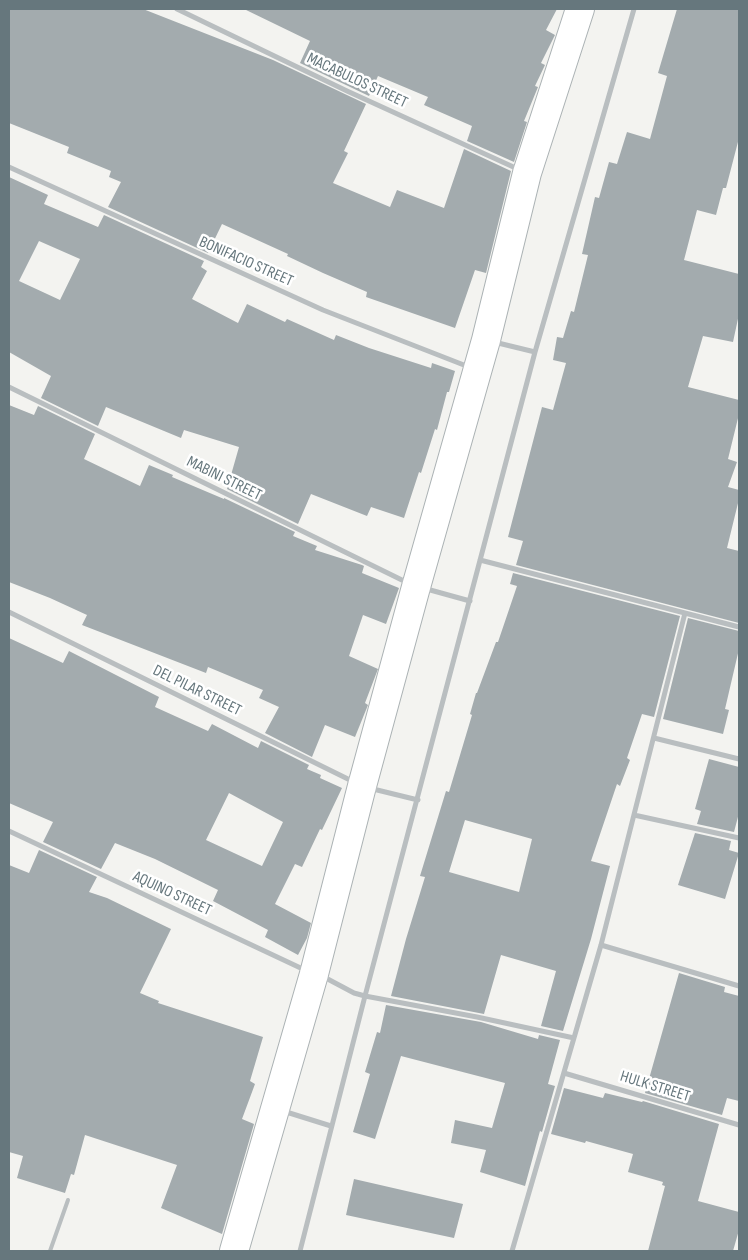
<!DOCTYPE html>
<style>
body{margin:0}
#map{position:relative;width:748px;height:1260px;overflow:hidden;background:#f3f3f0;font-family:"Sofia Sans Condensed",sans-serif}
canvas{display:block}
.frame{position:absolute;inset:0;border:10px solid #66777d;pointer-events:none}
</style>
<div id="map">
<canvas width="748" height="1260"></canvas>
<div class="frame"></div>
</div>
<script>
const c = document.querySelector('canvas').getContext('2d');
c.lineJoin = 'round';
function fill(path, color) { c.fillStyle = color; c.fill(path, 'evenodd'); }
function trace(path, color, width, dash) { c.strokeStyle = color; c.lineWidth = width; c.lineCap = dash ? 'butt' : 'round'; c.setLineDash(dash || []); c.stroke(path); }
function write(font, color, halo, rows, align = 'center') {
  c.font = font + ' "Sofia Sans Condensed",sans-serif'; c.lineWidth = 5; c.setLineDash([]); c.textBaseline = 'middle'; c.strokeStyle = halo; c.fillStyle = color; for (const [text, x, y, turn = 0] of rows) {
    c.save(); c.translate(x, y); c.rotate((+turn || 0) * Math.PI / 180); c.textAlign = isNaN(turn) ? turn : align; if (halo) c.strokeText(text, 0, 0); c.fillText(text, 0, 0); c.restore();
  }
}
fill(new Path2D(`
 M9,9H143L273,60L366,104L344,151L348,153L333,183L390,207L397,190L444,208L464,149L511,171L486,273L475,270L455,328L366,297L367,292L323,273L287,256L288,254L222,224L208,253L108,207L121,182L109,177L111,171L67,153L69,147L9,123Z
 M244,9H557L546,30L555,35L541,63L545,65L535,86L538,87L524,121L527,122L514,162L467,141L472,126L424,105L428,97L378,76L369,96L300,63L310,41Z
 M677,9H739V138L726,188H723L716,215L697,210L684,260L739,274V314L733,342L703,336L688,387L739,400V414L728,459L737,462L728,487L739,490V499L727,548L739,551V623L516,565L523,541L508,537L542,407L553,410L566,363L553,360L557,337L563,338L571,311L574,312L588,255L582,254L595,197L599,198L609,162L617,164L627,132L650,139L667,76L658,73Z
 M9,177L48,195L44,204L98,227L104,215L204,261L201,267L207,271L192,299L238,323L247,304L285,322L287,319L334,340L336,335L369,348L431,368L432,363L455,371L449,392H447L437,430L435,429L421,473L419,472L404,518L371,507L367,516L311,494L298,524L227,489L239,447L184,430L181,438L106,407L98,426L41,398L51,376L9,352ZM39,241L80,259L60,300L19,281Z
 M9,405L34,415L38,406L95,434L84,459L140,486L149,465L173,475L172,477L224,499V498L295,532L293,536L317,546L315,550L362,565L364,566L362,573L399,588L386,624L363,615L349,656L378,669L365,703L368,705L355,737L325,725L312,757L265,733L279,707L259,698L263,690L208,667L206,673L82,625L87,615L50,598L9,582Z
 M513,573L680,616L654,717L642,714L627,758L630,760L620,786L617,784L591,861L610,866L591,939L563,1031L541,1026L556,971L501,955L484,1014L391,996L406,939L425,877L420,876L435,827L446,791L449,792L472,715L470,714L476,693H477L496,642H498L517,586L510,584ZM465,820L532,839L519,892L449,872Z
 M688,618L739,631V649L725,709L729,710L723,734L663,719Z
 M9,638L63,663L69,651L159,697L155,707L208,731L212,724L258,748L261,741L309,765L307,769L321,775L320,778L342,788L322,830L320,829L302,867L295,864L275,904L311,923L307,938L298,955L265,937L268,930L213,901L218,890L155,859L115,843L101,869L43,842L53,822L9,803ZM229,793L283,822L262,866L206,840Z
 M709,759L739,767V813L734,832L697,824L701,811L695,809Z
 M695,833L731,841L729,850L739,853L725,899L678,885Z
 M39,850L97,877L89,892L107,898L171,929L140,993L159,1001L158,1003L263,1037L250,1081L255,1084L242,1119L254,1124L222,1234L161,1208L177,1165L85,1135L74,1175L71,1174L65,1193L17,1178L23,1156L9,1152V865L29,873Z
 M679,973L725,987L724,992L739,996V1101L727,1098L722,1115L645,1093Z
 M386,1005L481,1022L538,1039L539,1035L560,1040L548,1084L555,1086L542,1132L540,1131L525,1186L480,1172L486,1150L451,1143L455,1120L492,1128L505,1083L401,1056L375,1139L353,1132L370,1074L365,1072L377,1032L380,1033Z
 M564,1088L603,1098L605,1093L642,1102L643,1101L719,1124L698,1201L739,1212V1230L733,1251H648L665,1186L662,1185L663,1182L628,1172L633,1154L586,1141L585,1143L551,1134Z
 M354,1179L463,1204L454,1238L346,1215Z`), '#a3abae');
const secondary = new Path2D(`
 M234,1251L314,974L362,786L416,587L486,340L527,173L580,9`);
trace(secondary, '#abb2b4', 30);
trace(new Path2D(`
 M50,1251L68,1200`), '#b9bec0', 4);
trace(new Path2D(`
 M177,9L347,91L520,170
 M9,167L323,310L469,367
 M494,342L535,352
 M9,387L408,583
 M480,560L739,627
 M423,588L470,601
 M9,612L354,782
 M654,738L739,759
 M369,788L418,800
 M634,815L739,838
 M9,831L307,971
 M601,945L739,986
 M322,976L354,993L365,996L477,1017L574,1038
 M564,1073L739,1125
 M283,1111L331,1126
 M300,1251L365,996L535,352L634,9
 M512,1251L601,945L685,613`), '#b9bec0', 5);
trace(secondary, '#fff', 28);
write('16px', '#66777d', '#fff', [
 ["MACABULOS STREET",357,81,25],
 ["BONIFACIO STREET",246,262,24],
 ["MABINI STREET",224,479,26],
 ["DEL PILAR STREET",197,691,26],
 ["AQUINO STREET",172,894,25],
 ["HULK STREET",655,1087,17]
]);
</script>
